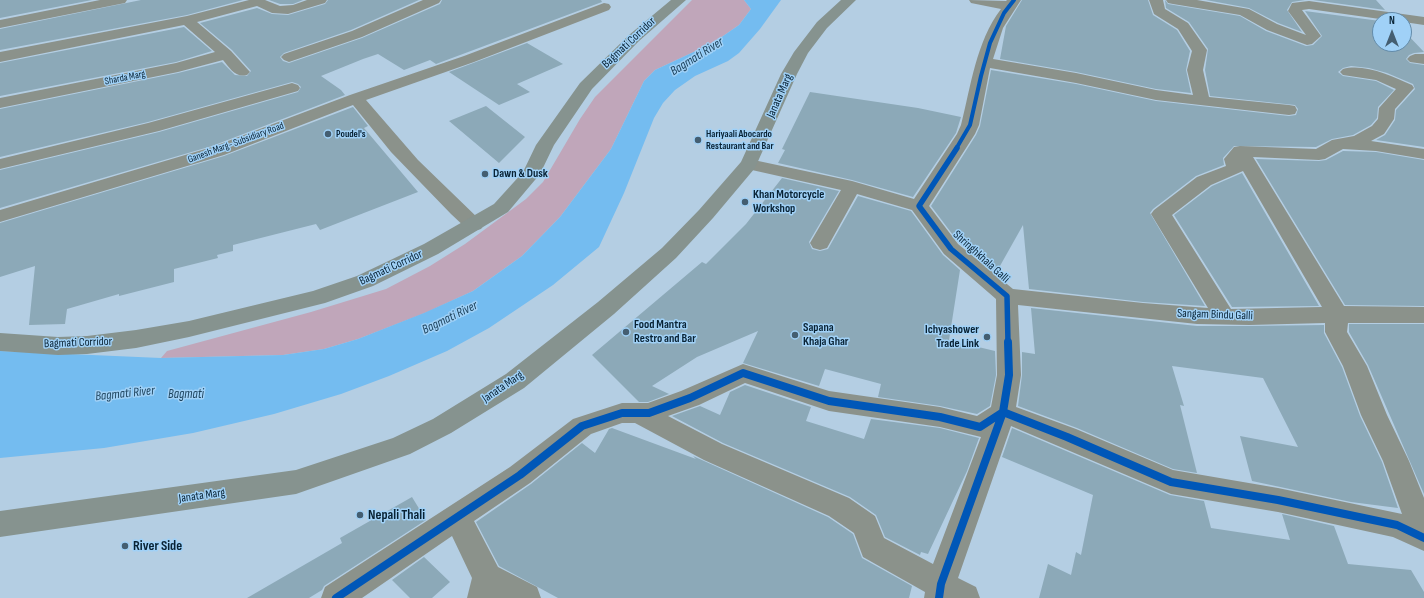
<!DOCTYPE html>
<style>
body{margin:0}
#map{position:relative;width:1424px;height:598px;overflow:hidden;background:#b4cee3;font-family:"Sofia Sans Condensed",sans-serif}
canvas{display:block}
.north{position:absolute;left:1372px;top:12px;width:40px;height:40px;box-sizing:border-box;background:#a0d1f7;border:1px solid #638ba9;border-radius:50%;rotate:0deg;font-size:11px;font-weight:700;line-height:16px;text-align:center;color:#082234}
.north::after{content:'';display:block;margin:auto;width:14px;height:18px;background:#445e71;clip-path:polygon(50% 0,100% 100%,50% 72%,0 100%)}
</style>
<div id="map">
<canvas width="1424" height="598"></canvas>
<div class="north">N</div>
</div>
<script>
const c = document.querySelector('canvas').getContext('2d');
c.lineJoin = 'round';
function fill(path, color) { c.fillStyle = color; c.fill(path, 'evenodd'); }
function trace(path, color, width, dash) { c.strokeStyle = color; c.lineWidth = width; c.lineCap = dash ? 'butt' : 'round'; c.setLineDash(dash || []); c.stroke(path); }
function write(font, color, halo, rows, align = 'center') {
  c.font = font + ' "Sofia Sans Condensed",sans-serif'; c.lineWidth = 3; c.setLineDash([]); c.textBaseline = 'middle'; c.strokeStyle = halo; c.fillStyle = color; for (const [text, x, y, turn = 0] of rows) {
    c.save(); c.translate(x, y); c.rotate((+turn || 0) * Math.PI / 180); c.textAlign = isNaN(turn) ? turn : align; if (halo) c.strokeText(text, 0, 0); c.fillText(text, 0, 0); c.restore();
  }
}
fill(new Path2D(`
 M692,0H744L751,9L739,25L713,43L655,70L644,81L611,149L560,217L522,256L473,291L425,313L358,339L324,349L283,355L161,358L167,351L311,312L386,289L430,266L465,244L526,199L543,182L580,119L595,97Z`), '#c0a6ba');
fill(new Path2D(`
 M744,0H781L760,29L739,53L728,61L695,76L675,90L663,103L654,118L624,193L599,247L553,285L489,328L447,351L389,376L341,394L274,414L193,433L104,448L0,458V351L161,358L283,355L324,349L358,339L424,313L473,291L522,256L560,217L611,149L644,81L655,70L713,43L739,25L751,9Z`), '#74bcf0');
fill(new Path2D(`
 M0,0H92L0,18Z
 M141,0H243L187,15L0,50V29Z
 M269,0H303L293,4H280Z
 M328,0H419L351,30L284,53L280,57L283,61L289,63L362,38L440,4L442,0H601L602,2L436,64L430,60L404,70L378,54L363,59L321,76L341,90L345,95L212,146L0,208V170L159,132L298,92L301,87L298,84L292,82L148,122L0,157V109L178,73L222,62L235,75L247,76L251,71L232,50L200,23L257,8L272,14L288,15L325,4Z
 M1022,0H1148L1153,15L1177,30L1190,51L1186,70L1191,93L1156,89L1076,72L1000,59L1006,26Z
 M1165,0L1168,4L1240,16L1266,31L1306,46L1313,45L1322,36L1305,11L1380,21V44H1404V31L1424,52L1414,53L1409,55L1406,59L1410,63L1424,65V147L1376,140L1385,135L1395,120L1396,110L1415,89L1413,84L1387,73L1369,68L1351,66L1343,68L1338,72L1343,76L1376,81L1394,90L1378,107L1377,118L1371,125L1353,135L1332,139L1316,147L1234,146L1223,158L1224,165L1196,176L1153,209L1150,213L1205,306L1143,302L1029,289L1023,225L996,273L959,243L931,206L976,135L980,126L991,70L1076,84L1156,101L1289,116L1296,115L1298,109L1295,105L1210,96L1205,70L1208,49L1189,22L1166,8Z
 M1206,0H1305L1292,2L1287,10L1302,32L1278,23L1249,8Z
 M1313,0H1376L1385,10Z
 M184,27L212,51L176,62L0,96V63Z
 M527,43L563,64L517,84L530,92L499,105L449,72Z
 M810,92L918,108L961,117L956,133L913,197L852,180L778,163L785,150L782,149Z
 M486,106L525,137L499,163L449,121Z
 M353,107L368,126L364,128L418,192L320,230L316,224L233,245V251L217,255L218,258L174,269V282L119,296V294L67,309L65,324L29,325L35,266L0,277V223L224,156Z
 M1343,151L1376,152L1424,160V306L1345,305L1256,159L1319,161L1326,160Z
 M1242,173L1319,306L1232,307L1174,215L1212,186Z
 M782,178L839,191L809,242L812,249L820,251L828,249L858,196L911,211L943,255L960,270L949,340L995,351L996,375L990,406L977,414L940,406L878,397L881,384L825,369L819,386L743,363L758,331L697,357L652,386L669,394L648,402H639L592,355L702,262L706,264L746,224Z
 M1031,308L1197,326H1249L1324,325V333L1342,367L1360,416L1382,462L1398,508L1351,502L1252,481L1240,436L1298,447L1263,378L1172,366L1184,406L1180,405L1197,473L1173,469L1077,428L1018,406L1022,375V352L1035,354Z
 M1349,324H1424V494L1368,365L1349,332Z
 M745,385L811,407L806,421L864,439L871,419L940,428L979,438L967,471L928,554L921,552L920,555L885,537L876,515L850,497L723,443L672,416L700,406L720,415L730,392Z
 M612,428L696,459L693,456L828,517L853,534L862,558L912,586L909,598H558L499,566L476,522L531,484L582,443L595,453L609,429Z
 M1012,428L1170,495L1204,501L1211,528L1290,540L1282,514L1334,526L1348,564L1411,570L1424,592V598H1039L1048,564L1071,575L1076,552L1081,555L1093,495L1002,457Z
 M412,497L426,520L324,586L322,590L309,598H247L342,543L340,538Z
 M424,557L450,582L432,598H410L392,580Z`), '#8ca9b8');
fill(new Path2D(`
 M100,0H127L125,3L0,28V20Z
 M249,0H265L280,6L293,5L307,0H327L325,3L288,14L272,13L257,6L197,22L231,51L250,72L247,75C235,78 230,68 223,60L178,72L0,108V98L176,63L215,52L184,25L0,62V52L187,16Z
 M423,0H441L439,3L362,37L289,62L284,60L281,57L284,54L352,31Z
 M969,0L1006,1L1007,0H1021L1003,28L993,59L1076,73L1156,90L1193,95L1187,70L1192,51L1178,29L1154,14L1149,0H1163L1165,9L1188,23L1207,50L1203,70L1209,97L1289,105L1295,106L1297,110L1295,114L1289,115L1156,100L1076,83L990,68L979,125L975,134L929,206L958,244L1013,289L1143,303L1208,308L1151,214L1154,210L1197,177L1226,166L1224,159L1234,147L1240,146L1316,149L1332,140L1354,136L1372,126L1378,119L1379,108L1396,89L1376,80L1343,75L1340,72L1343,69C1364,63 1392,76 1412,85L1414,88L1395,109L1394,119L1384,134L1371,141L1424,149V159L1376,151L1343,149L1325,159L1319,160L1253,157L1344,306L1424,307V323H1348L1347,332L1367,366L1387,415L1409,461L1424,498V551L1393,537L1278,512L1171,494L1011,426L958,578L976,587L980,598H924L925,592L863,557L854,533L829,516L704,460L635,423H622L591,434L530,483L474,521L498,567L537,587L541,598H467L472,578L452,536L362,598H321L325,587L510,467L573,419L622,403H648L681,391L743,364L829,391L940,407L977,416L991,407L997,375L996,299L944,254L912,210L857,194L827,248L820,250L813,248L810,243L841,190L743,168L740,164L743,160L749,159L852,181L914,199L957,134L961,125C971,86 976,42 1001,9L971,3ZM1243,171L1322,307L1231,309L1172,215L1211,185ZM1018,305L1197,324L1249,325L1325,323V332L1343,366L1361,415L1383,461L1402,514L1278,488L1173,470L1076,429L1016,407L1021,375ZM745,383L829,411L940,427L981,437L933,564L884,538L875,516L849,498L722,444L668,416L699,405Z
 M1166,0H1197L1249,9L1277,24L1306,35L1288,11L1292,3L1309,1L1424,17V25L1404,22V20H1387L1309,9L1302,10L1321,36L1312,44L1307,45L1267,30L1240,15L1173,4L1168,3Z
 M604,3L609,4L611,7L609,10L474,62L366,100L418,160L481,221L484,225L481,229L474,231L467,229L451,214L391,152L353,105L224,155L0,222V210L212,147L350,95L464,56Z
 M1415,54H1424V64L1410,62L1407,59L1410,56Z
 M292,83L298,85L300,88L298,91L159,131L0,169V159L148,123Z`), '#8b928b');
fill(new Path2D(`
 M671,0H686L639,41L592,89L554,145L540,174L508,212L438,254L373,286L325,303L189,337L136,348L87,354L58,355L0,351V333L58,337L87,336L136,330L189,321L313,291L357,276L424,244L494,204L523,172L536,145L580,83L629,35Z
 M841,0H856L827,28L808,53L797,74L755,168L713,218L676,258L614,314L524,388L451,433L410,454L296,494L0,537V511L296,470L393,438L433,419L506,374L598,302L662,248L699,210L741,162L781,74L794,52L817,22Z`), '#86938f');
trace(new Path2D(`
 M956,149L970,125L981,76L990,43L1004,13L1014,0`), '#0057b8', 4);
trace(new Path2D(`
 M957,148L919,206L951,249L1007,296L1008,343`), '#0057b8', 5.5);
trace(new Path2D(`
 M336,598L520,475L582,426L622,413H649L690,398L743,373L829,401L940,417L980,427L1003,412L1067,437L1171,482L1278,500L1397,525L1424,538
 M939,598L941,584L1003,412L1009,375L1008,342`), '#0057b8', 8);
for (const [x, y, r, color] of [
 [328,134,4,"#445e71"],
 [698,140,4,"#445e71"],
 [485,174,4,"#445e71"],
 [745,202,4,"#445e71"],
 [626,332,4,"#445e71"],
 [795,335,4,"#445e71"],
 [987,337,4,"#445e71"],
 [360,515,4,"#445e71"],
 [125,546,4,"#445e71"]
]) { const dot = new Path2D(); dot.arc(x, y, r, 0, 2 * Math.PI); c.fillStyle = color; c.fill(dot); trace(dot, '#a0d1f7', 1.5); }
write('10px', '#082234', '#a0d1f7', [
 ["Sharda Marg",125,78,-11],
 ["Ganesh Marg- Subsidiary Road",236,143,-20]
]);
write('bold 10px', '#082234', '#a0d1f7', [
 ["Poudel's",336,134],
 ["Hariyaali Abocardo",706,134],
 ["Restaurant and Bar",706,146]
], 'left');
write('12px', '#082234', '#a0d1f7', [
 ["Bagmati Corridor",629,43,-43],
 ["Janata Marg",780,96,-66],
 ["Shringhkhala Galli",981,257,42],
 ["Bagmati Corridor",391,268,-25],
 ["Sangam Bindu Galli",1215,315,2],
 ["Bagmati Corridor",78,343,-2],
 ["Janata Marg",503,387,-34],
 ["Janata Marg",202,496,-8]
]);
write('bold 12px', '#082234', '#a0d1f7', [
 ["Dawn & Dusk",493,174],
 ["Khan Motorcycle",753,195],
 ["Workshop",753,209],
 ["Food Mantra",634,325],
 ["Restro and Bar",634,339],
 ["Sapana",803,328],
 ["Khaja Ghar",803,342],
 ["Ichyashower",979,330,"right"],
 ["Trade Link",979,344,"right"]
], 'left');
write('italic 13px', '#1d435d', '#a0d1f7', [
 ["Bagmati River",697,57,-32],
 ["Bagmati River",450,318,-26],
 ["Bagmati River",125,394,-6],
 ["Bagmati",186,395]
]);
write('bold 14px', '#082234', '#a0d1f7', [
 ["Nepali Thali",368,515],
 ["River Side",133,546]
], 'left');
</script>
